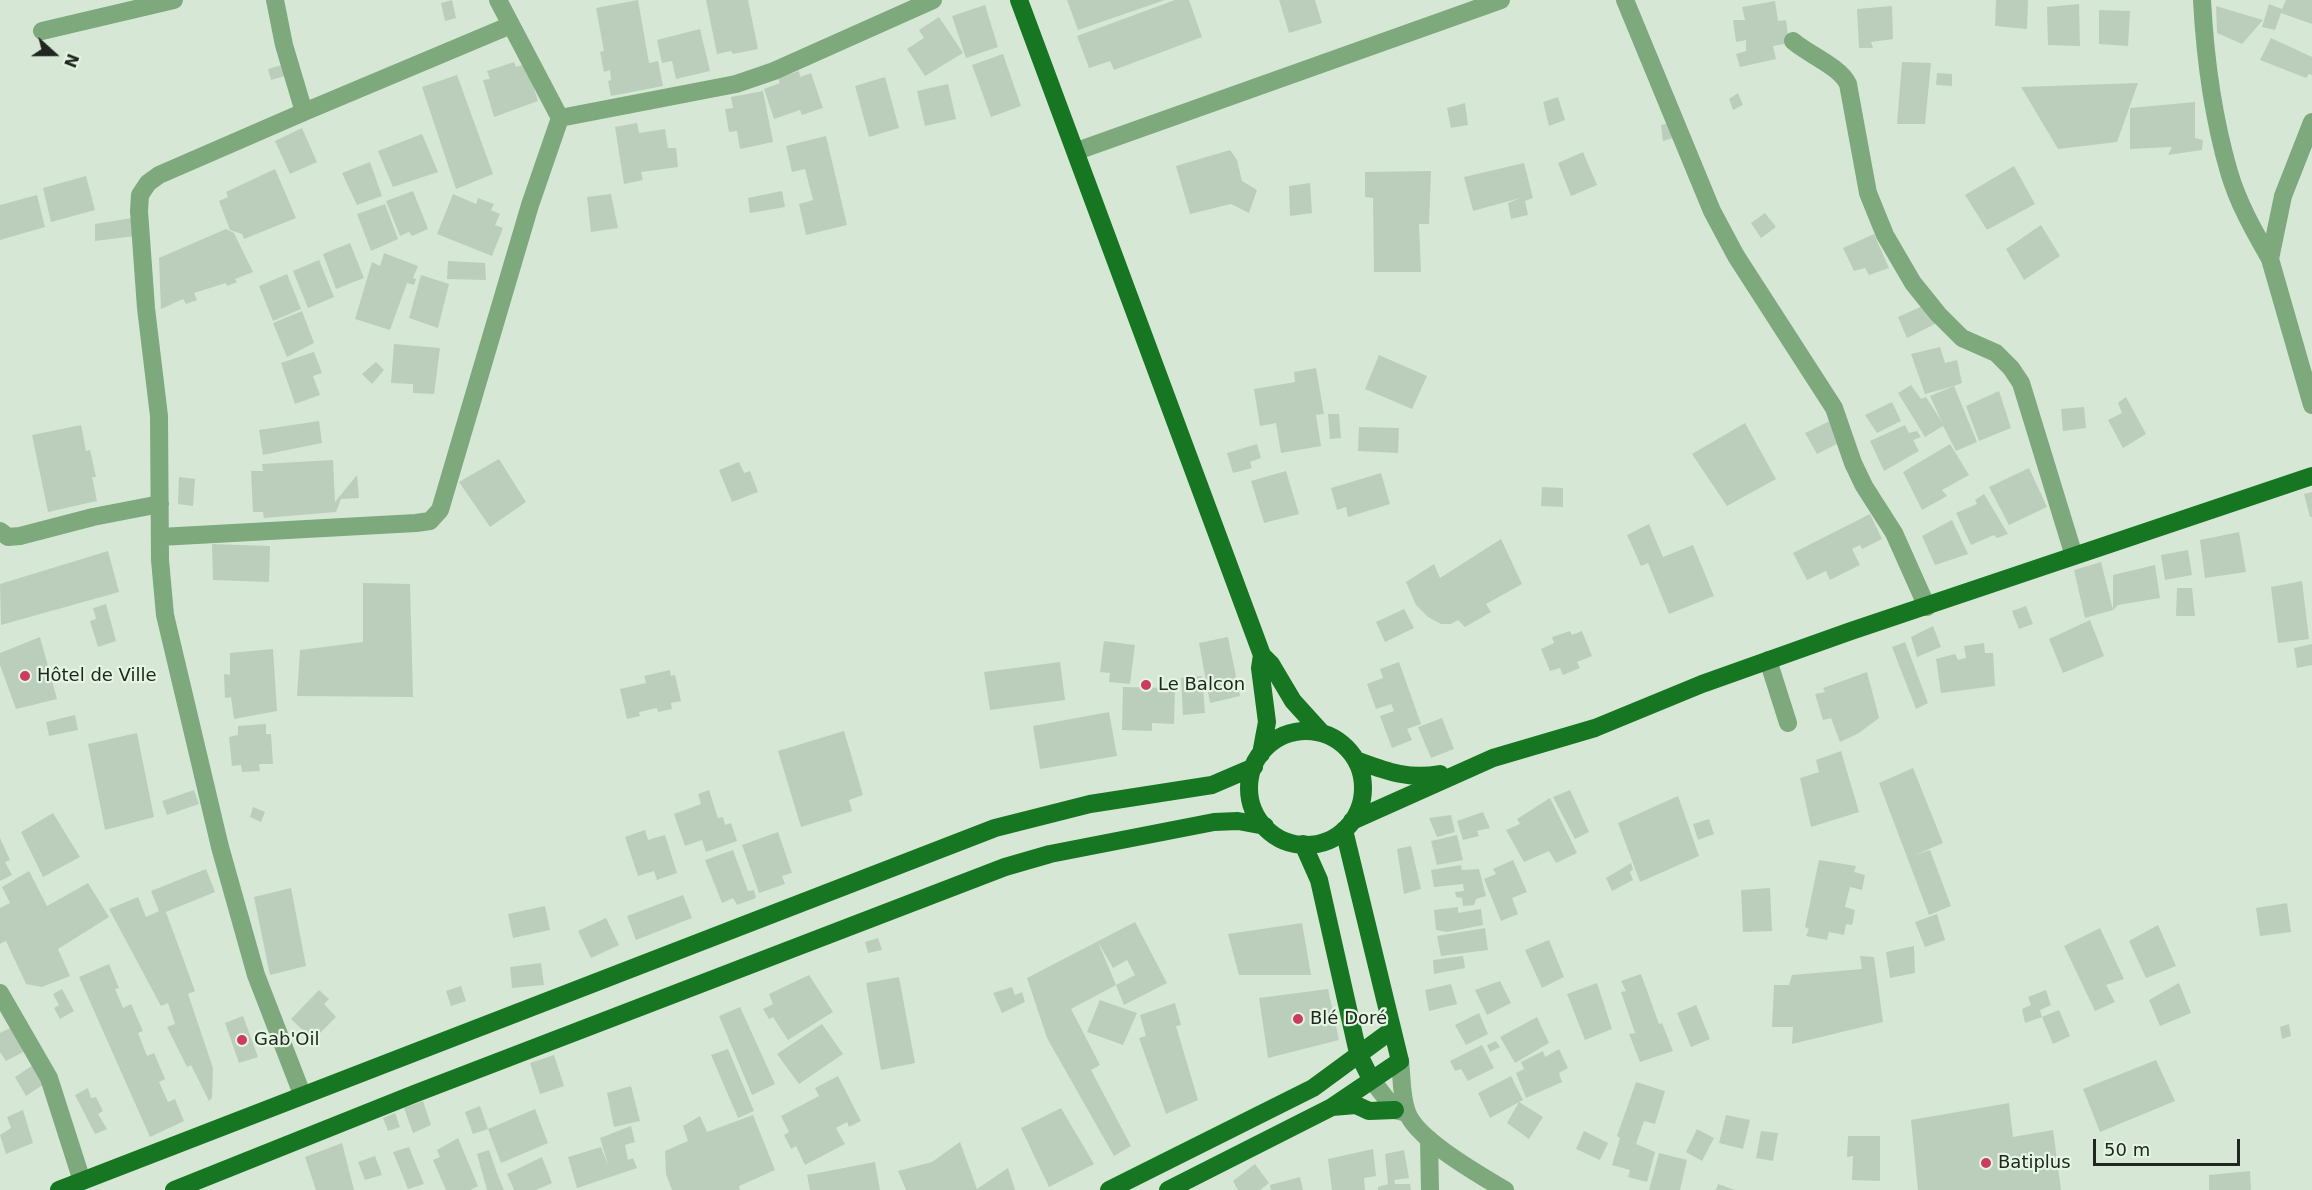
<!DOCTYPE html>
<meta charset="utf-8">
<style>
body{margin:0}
#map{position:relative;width:2312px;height:1190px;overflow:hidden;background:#d6e8d5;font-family:"DejaVu Sans",sans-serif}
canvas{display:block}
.north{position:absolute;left:24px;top:24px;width:60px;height:60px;-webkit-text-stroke:4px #e3f6e2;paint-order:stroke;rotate:111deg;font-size:16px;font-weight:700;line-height:24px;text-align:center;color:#212720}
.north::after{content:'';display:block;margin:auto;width:21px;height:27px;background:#212720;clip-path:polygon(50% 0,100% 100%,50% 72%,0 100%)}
.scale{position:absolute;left:2093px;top:1139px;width:147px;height:27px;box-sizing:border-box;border:3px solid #212720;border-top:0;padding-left:8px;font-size:18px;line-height:21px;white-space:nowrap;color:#212720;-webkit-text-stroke:4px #e3f6e2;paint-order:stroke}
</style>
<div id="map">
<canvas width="2312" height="1190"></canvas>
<div class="north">N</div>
<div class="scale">50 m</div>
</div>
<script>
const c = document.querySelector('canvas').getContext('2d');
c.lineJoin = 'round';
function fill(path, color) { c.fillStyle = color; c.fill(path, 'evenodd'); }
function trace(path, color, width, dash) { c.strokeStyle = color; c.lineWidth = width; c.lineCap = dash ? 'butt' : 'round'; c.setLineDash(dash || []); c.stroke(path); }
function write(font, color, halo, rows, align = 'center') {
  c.font = font + ' "DejaVu Sans",sans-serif'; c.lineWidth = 4.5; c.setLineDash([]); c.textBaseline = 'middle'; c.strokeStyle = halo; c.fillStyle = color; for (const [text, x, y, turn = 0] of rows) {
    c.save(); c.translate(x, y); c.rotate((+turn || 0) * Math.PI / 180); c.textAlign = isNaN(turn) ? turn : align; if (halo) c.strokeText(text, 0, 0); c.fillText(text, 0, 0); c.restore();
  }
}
fill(new Path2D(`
 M452,0L456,18L445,21L441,3Z
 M638,0L649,63L658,61L663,86L611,96L608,81L611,80L610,70L604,72L600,52L604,51L596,8Z
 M706,0H748L758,49L733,54L731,51L717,54Z
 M1067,0H1165L1078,30Z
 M1175,0H1189L1202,37L1114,70L1110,61L1089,68L1077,36Z
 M1279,0H1315L1322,23L1289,33Z
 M1996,0H2028L2027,29L1995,26Z
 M2286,0H2312V24L2281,13L2275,30L2262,27L2269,4L2282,9Z
 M1775,1L1778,21L1786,20L1789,43L1773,46L1776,59L1740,67L1736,54L1746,51V40L1736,42L1733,20H1745L1742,7Z
 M2079,4L2080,46L2048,45L2047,7Z
 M985,5L998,47L966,58L952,16Z
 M1892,6L1893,39L1871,42L1873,48H1859L1857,9Z
 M2216,6L2263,20L2242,44L2217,33Z
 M2099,10L2130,11L2128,46L2099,44Z
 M939,17L963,53L925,76L907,49L924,38L919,30Z
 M700,29L710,71L676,79L672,61L662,63L657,40Z
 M2271,38L2312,57V75L2309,74L2306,78L2260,60Z
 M1003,54L1021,106L991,117L972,65Z
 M514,62L516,67L526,64L538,101L494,117L483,80L490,79L487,71Z
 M1902,62L1931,63L1925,124H1897Z
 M282,65L285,76L271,80L268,69Z
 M799,71L800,77L811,73L823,108L802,115L800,110L774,119L764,89L780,83L778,78Z
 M1937,73L1952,74V86L1936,85Z
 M457,75L493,174L456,189L422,87Z
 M885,77L899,128L869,137L855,86Z
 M2138,83L2117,142L2058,149L2021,87Z
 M948,84L956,119L925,126L917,91Z
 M763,91L773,142L740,149L737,131L729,132L725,109L733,108L731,97Z
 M1738,93L1743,105L1733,110L1729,99Z
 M1558,97L1565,120L1549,126L1543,102Z
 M2195,102V138L2203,140L2202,150L2168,155L2172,147L2130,149V108Z
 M1465,103L1468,125L1451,128L1447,108Z
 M637,123L639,133L665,129L668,148H676L678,167L641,172L643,180L624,184L615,127Z
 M1669,123L1673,138L1663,141L1661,125Z
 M302,128L317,162L290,174L275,141Z
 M422,134L438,172L393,187L378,151Z
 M826,136L847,225L806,235L799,204L813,200L805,169L792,172L786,146Z
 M1230,150L1237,160L1242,181L1257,190L1249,213L1231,204L1190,214L1176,166Z
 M1583,152L1597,185L1571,196L1558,163Z
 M370,162L382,196L357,205L342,173Z
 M1524,163L1533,198L1525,201L1528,215L1511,219L1508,203L1520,198L1473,211L1464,177Z
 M2014,166L2035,204L1987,230L1965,195Z
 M275,169L296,218L244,239L242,234L230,230L219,201L228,197L226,192Z
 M1431,171L1429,224H1419L1421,272H1374L1373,198L1365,197V172Z
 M86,176L95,210L51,222L43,188Z
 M1310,183L1312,213L1290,216L1289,186Z
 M413,191L428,229L412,236L409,232L400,236L386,201Z
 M782,191L785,207L750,213L748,198Z
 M453,194L476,204L478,198L494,204L491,210L500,214L495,225L503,228L492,256L437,234Z
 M611,194L618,228L591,232L587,197Z
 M37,195L45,227L0,240V205Z
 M385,204L398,239L371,251L357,214Z
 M1765,213L1776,227L1761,238L1751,223Z
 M132,218L135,236L95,241V224Z
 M2041,225L2060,256L2024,280L2006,249Z
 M226,229L234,233L253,272L235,279L237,282L227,286L226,283L194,293L197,300L186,304L183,299L161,309L159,258Z
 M1874,234L1889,268L1869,275L1865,268L1854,271L1843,248Z
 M350,243L364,278L336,289L323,254Z
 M384,253L418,266L413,278L416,279L414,285L407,283L390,330L355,319L372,262L380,266Z
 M319,260L334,297L308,308L293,271Z
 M448,261L485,263L486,280L447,279Z
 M287,274L301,309L273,321L259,286Z
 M421,275L449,284L438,328L409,318Z
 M1927,304L1935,324L1907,338L1898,317Z
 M302,311L314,343L287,357L273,323Z
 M394,344L440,348L434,394L413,393V384L391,383Z
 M1940,347L1945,363L1957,360L1962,383L1954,386L1977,442L1956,451L1943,426L1925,437L1898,393L1911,385L1921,399L1926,397L1942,422L1930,396L1954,386L1925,394L1911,354Z
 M314,352L322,373L313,376L320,395L295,404L281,363Z
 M1379,355L1427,376L1412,409L1365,389Z
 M376,362L384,370L372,384L362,374Z
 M1316,368L1324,414L1316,415L1321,446L1281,453L1276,423L1260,426L1254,389L1295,382L1294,372Z
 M1999,391L2011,428L1979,441L1966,406Z
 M2126,397L2146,434L2123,448L2108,420L2122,413L2118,403Z
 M1892,402L1901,421L1877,433L1865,415Z
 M2084,407L2086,428L2063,431L2061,409Z
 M1328,414H1339L1341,438L1330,439Z
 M1834,419L1845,440L1817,454L1805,433Z
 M319,421L322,443L263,455L259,430Z
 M1745,423L1776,479L1727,506L1692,454Z
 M81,425L86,451L90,450L96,477H92L97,501L48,512L32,435Z
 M1905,425L1909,433L1917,431L1921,437L1913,440L1919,451L1884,471L1870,441Z
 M1359,427L1399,428L1398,453L1358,451Z
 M1257,444L1261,458L1250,462L1252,468L1233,473L1227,453Z
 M1950,444L1969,475L1942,490L1947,496L1922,510L1903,472Z
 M499,459L526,502L490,527L459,482Z
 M333,460L335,502L357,475L359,498L341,499L336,512L264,518L263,512H253L251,471H263L262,464Z
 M739,462L744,473L750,471L758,492L732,502L719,470Z
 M2029,468L2047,507L2009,525L1989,487Z
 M1286,471L1299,514L1264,523L1251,481Z
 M1381,473L1390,504L1348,517L1346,507L1337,510L1331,488Z
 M179,477L195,479L193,506L178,504Z
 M1542,487L1563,488V507L1541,506Z
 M2312,492V517H2310L2304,494Z
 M1984,494L2008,534L1997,538L1994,535L1971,545L1956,513L1977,504L1975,500Z
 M1870,514L1882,539L1862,549L1860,545L1852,549L1860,565L1830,580L1826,571L1807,580L1793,553Z
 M1952,520L1968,554L1935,565L1922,536Z
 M1649,524L1663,557L1693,545L1714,596L1669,614L1648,563L1641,566L1627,535Z
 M2239,532L2246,572L2205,578L2200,540Z
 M1501,539L1522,584L1486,604L1491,612L1465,627L1458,620L1451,624H1441L1428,617L1416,605L1406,582L1434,564L1440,578Z
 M212,544L270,546L269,582L213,580Z
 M2188,550L2192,575L2165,580L2161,555Z
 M108,551L119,592L1,625L0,584Z
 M2101,562L2113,610L2085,618L2074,570Z
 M2155,565L2160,598L2118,605L2113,610V575Z
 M2302,581L2309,639L2278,643L2271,587Z
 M363,583L410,584L413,697L297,696L300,650L363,642Z
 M2177,588H2192L2195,616H2176Z
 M106,604L116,641L98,647L90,621L96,619L93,608Z
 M2026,606L2033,624L2019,629L2012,611Z
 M1404,609L1414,628L1385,642L1376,622Z
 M2090,620L2104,656L2063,673L2049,639Z
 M1933,626L1941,647L1917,657L1911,637Z
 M1570,631L1572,635L1582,631L1592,656L1577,662L1580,668L1563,675L1560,668L1550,671L1541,649L1554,643L1552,637Z
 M40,637L57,699L16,709L0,665V653Z
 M1228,637L1240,696L1210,703L1199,643Z
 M1104,641L1135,645L1130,684L1109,682L1110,673L1100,672Z
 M1905,642L1928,703L1916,709L1892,647Z
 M1984,643L1985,653H1993L1995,686L1941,693L1936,659L1955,654L1958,660L1966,658L1964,646Z
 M2312,644V665L2297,668L2294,648Z
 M273,649L277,711L234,719L231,697L225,698L224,674L230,675V653Z
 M1060,662L1065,700L990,710L984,672Z
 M1399,662L1421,724L1407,729L1412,740L1392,748L1380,716L1394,711L1391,704L1376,709L1367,684L1383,678L1380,669Z
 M670,670L671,676L675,675L681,701L671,703L672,709L658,712L657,708L639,712L640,716L627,719L620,689L646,683L644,676Z
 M1867,672L1879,718L1859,733L1840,742L1831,718L1823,720L1815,694L1825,692L1823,688Z
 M1202,676L1205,713L1183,715L1181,678Z
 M1123,687L1175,688L1174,724L1152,723V731L1122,730Z
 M1109,712L1117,756L1040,769L1033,726Z
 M75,715L78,730L49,736L46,722Z
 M1442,718L1454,749L1431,758L1418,727Z
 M266,724V734H271L273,764H259L260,771L242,772L241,765L232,766L229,737L238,735V726Z
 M844,731L863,795L849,800L852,811L801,827L778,751Z
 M137,733L154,817L105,830L88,744Z
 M1841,751L1859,812L1811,827L1800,778L1819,772L1816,760Z
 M1913,768L1943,843L1915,855L1930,850L1951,906L1929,915L1879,783Z
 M194,790L199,804L167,815L162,801Z
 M709,790L718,818L723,817L725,825L731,823L737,841L706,852L702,840L685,846L674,814L701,804L698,794Z
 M1570,790L1589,832L1575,839L1553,797Z
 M1678,796L1699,856L1640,882L1618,823Z
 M1550,798L1577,853L1556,863L1549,851L1524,862L1506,830L1520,824L1517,819Z
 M253,807L265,812L261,822L250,817Z
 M1483,812L1490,828L1477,831L1479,836L1463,840L1457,821Z
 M53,813L80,857L43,877L21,832Z
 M1451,815L1455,832L1437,837L1429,818Z
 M1709,819L1714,834L1698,840L1693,824Z
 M645,830L648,840L665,835L677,873L657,880L654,871L638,876L625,837Z
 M778,832L792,873L782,876L785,884L759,893L742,845Z
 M1457,835L1463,860L1437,865L1431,841Z
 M0,838L10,860L5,862L12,875L0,881Z
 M1411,846L1421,889L1404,894L1397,849Z
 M733,850L748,891L754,890L756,898L737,905L733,898L722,903L705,860Z
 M1513,860L1527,892L1512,898L1518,914L1501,921L1484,879L1496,874L1493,869Z
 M1819,860L1856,866L1854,872L1865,875L1862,890L1850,887L1845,907L1855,910L1852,925L1846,924L1844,935L1829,932L1827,940L1806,936L1809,929L1805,927Z
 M1631,863L1633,869L1630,872L1633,880L1612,891L1606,878Z
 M1461,865L1462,870L1479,869L1486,896L1476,899L1474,905L1463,906L1462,898L1456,897L1455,892L1464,891L1463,884L1434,887L1431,870Z
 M206,869L215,892L166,912L195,991L188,994L213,1068L212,1098L209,1101L191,1065L187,1067L167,1027L175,1024L168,1003L161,1006L109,909L138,897L146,917L159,911L151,891Z
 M29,871L47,906L88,883L109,917L58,949L70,976L42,987L26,984L6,941L0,944V908L10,903L2,887Z
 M291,888L306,966L270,975L254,897Z
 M1770,888L1772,931L1743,932L1741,890Z
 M683,895L692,918L636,940L627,916Z
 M2287,903L2291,932L2260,936L2256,908Z
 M545,906L550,930L513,938L508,914Z
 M1458,907V913L1481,909L1483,925L1447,932L1436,930L1434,910Z
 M1937,914L1945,940L1925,947L1915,922Z
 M606,918L619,945L591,958L578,931Z
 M1135,922L1167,983L1124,1005L1116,985L1135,975L1127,960L1113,968L1098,942L1116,985L1071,1009L1100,1065L1091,1070L1131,1146L1114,1156L1047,1038L1027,978Z
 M1302,923L1311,975H1239L1228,934Z
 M2158,925L2176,966L2146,978L2129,941Z
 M1485,928L1488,950L1441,956L1437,936Z
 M2100,928L2124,979L2106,985L2115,1002L2095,1011L2064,946Z
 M878,938L882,950L868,953L865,942Z
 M1549,940L1564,977L1542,988L1525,950Z
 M1914,946L1915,973L1890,978L1886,952Z
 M1463,956L1465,968L1434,974L1433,960Z
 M1860,956L1874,957L1883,1022L1792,1044L1793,1027H1772L1774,985H1789L1792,975L1862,969Z
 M541,963L544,985L512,988L510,967Z
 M109,964L119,988L115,989L123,1008L131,1004L143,1031L138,1033L147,1056L154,1053L165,1079L159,1082L168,1102L175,1099L184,1121L150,1137L79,977Z
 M1641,974L1659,1024L1662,1023L1673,1051L1640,1062L1629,1034L1635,1033L1621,992L1626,991L1621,981Z
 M809,975L833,1012L788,1040L773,1017L769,1019L763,1009L773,1004L769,994Z
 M899,977L915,1063L881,1070L866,983Z
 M1500,981L1511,1003L1487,1015L1475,990Z
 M1597,983L1612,1029L1585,1040L1567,994Z
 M2179,983L2191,1013L2160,1026L2149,1000Z
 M1451,984L1457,1004L1429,1011L1425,990Z
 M461,986L466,1001L451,1006L446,991Z
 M1012,987L1015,995L1022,992L1025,1002L1002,1013L993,993Z
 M62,989L74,1011L60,1019L54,1008L59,1005L53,994Z
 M1328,989L1339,1040L1268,1058L1259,998Z
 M319,990L329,999L324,1004L336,1017L313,1040L291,1019Z
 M2046,990L2051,1005L2040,1010L2042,1017L2025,1023L2022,1009L2031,1005L2028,997Z
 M1100,1000L1137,1013L1123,1045L1087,1032Z
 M1175,1003L1181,1025L1176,1026L1198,1100L1166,1114L1139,1038L1146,1036L1140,1015Z
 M1696,1005L1710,1039L1691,1047L1677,1013Z
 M740,1007L775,1084L752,1095L719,1016Z
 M2059,1010L2070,1036L2053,1044L2042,1017Z
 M1479,1013L1488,1034L1466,1045L1455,1025Z
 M243,1016L258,1057L239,1063L225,1023Z
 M1537,1017L1549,1043L1515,1063L1500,1037Z
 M822,1024L843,1054L799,1084L777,1054Z
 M2289,1024L2291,1036L2282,1039L2280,1027Z
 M12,1027L27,1050L6,1061L0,1052V1033Z
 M1496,1041L1500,1047L1490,1052L1487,1045Z
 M1482,1045L1494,1068L1468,1081L1461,1069L1455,1071L1450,1061Z
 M728,1049L754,1111L738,1118L711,1055Z
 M1559,1049L1568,1068L1559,1073L1562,1082L1526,1098L1516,1073L1524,1069L1521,1062L1543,1051L1545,1057Z
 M554,1055L564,1086L540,1094L530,1063Z
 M2156,1060L2175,1101L2100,1132L2083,1089Z
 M33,1065L44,1084L26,1096L15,1077Z
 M838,1076L861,1121L849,1127L847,1122L836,1128L845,1144L805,1165L796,1146L791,1149L784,1135L789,1132L781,1116L819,1096L815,1088Z
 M1511,1076L1523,1100L1490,1118L1478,1093Z
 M1636,1082L1665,1091L1655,1124L1644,1121L1636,1144L1655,1152L1647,1182L1628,1177L1630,1170L1612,1165L1620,1138L1617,1136Z
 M631,1086L640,1121L614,1127L607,1093Z
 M88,1088L91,1098L96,1097L103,1111L98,1114L107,1129L95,1134L75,1095Z
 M423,1101L431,1125L413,1133L404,1108Z
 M1519,1102L1543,1117L1529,1139L1507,1123Z
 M2009,1103L2013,1137L2053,1130L2061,1190H1918L1911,1120Z
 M480,1106L488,1129L473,1134L465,1112Z
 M1061,1108L1094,1164L1049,1187L1021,1128Z
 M535,1109L548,1143L501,1163L488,1129Z
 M23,1110L33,1143L6,1154L0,1135L11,1128L7,1117Z
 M395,1113L400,1127L388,1131L383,1118Z
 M753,1115L775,1170L739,1186L740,1190H672L666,1174L665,1151L688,1141L683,1126L700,1116L707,1132Z
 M1726,1115L1750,1120L1743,1149L1719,1143Z
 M631,1126L635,1142L625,1145L628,1160L633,1158L637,1168L577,1188L568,1157L601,1147L609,1168L600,1138Z
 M1697,1129L1714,1138L1702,1161L1686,1152Z
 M1584,1131L1608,1143L1600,1160L1576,1149Z
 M1761,1131L1778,1133L1773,1161L1756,1158Z
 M1848,1136H1880V1181L1852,1180L1853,1156L1847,1157Z
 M458,1138L478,1186L470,1190H446L433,1160L440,1157L437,1150Z
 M960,1142L977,1189L1008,1168L1015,1190H906L898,1171L932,1162Z
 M342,1143L354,1190H316L305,1157Z
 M409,1147L424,1184L408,1189L393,1152Z
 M1373,1149L1376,1176L1364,1178L1365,1190H1332L1328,1159Z
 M489,1150L498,1176L504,1190H487L477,1154Z
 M1404,1150L1409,1178L1394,1180L1395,1184H1410L1411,1190H1378V1187L1388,1184L1385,1154Z
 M1659,1153L1687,1160L1680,1190H1649Z
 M375,1156L382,1175L365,1180L358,1162Z
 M542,1157L552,1183L536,1190H514L507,1174Z
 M875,1162L880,1190H810L807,1175Z
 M1255,1164L1269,1183L1260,1190H1238L1233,1181Z
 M2250,1171L2251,1190H2209V1175Z
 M1300,1177L1303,1190H1271L1270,1185Z
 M1718,1184L1735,1190H1716Z`), '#bbcebb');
trace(new Path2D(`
 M275,0L284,45L304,112L159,175L148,183L140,195L139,211L146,308L159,416L160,560L165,615L220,847L256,975L302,1094
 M1625,0L1712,211L1736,256L1834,408L1853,463L1864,486L1894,533L1927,607
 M2202,0C2205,57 2213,117 2229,172C2238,203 2254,231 2270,259
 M42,31L174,0
 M1793,41C1809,55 1839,66 1848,84L1868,193L1885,235L1913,283L1938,314L1962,338L1996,353L2011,368L2021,383L2074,556
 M304,112L511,25
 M560,118L736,84L774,71L933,0
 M2312,122L2283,196L2270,259L2312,405
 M1077,151L1501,0
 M0,531L8,537L20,536L93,517L160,504
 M160,537L416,523L430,521L440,510L530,205L560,118L498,0
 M1768,660L1788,723
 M0,993L49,1078L82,1181
 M1400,1061C1402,1077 1401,1097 1407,1112C1416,1139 1480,1175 1505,1190
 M1371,1079L1395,1110L1407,1113
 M1429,1139L1430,1190`), '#7ea97d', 18);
trace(new Path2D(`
 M1019,0L1262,655L1271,664L1293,701L1322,733
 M1249 788a57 57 0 1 1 114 0a57 57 0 1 1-114 0Z
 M1261,754L1267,722L1260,668L1262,655
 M1356,760C1386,771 1408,780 1440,774
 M1352,821L1493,758L1595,728L1702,684L1851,631L2312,476
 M1303,844L1319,880L1358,1053L1371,1079
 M1332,1107L1356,1105L1369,1111L1395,1110
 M59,1190L995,828L1090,804L1212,785L1254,767
 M174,1190L414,1094L1005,867L1050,854L1214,822L1238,821L1265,826
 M1109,1190L1313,1088L1392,1030
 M1168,1190L1332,1107L1400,1061L1344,830`), '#167621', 18);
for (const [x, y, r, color] of [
 [25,676,6,"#cb3c63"],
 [1146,685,6,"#cb3c63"],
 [1298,1019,6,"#cb3c63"],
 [242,1040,6,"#cb3c63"],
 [1986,1163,6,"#cb3c63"]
]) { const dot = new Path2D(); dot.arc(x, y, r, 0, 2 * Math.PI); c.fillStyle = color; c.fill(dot); trace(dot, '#e3f6e2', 2); }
write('18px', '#212720', '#e3f6e2', [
 ["Hôtel de Ville",37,676],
 ["Le Balcon",1158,685],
 ["Blé Doré",1310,1019],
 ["Gab'Oil",254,1040],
 ["Batiplus",1998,1163]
], 'left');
</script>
